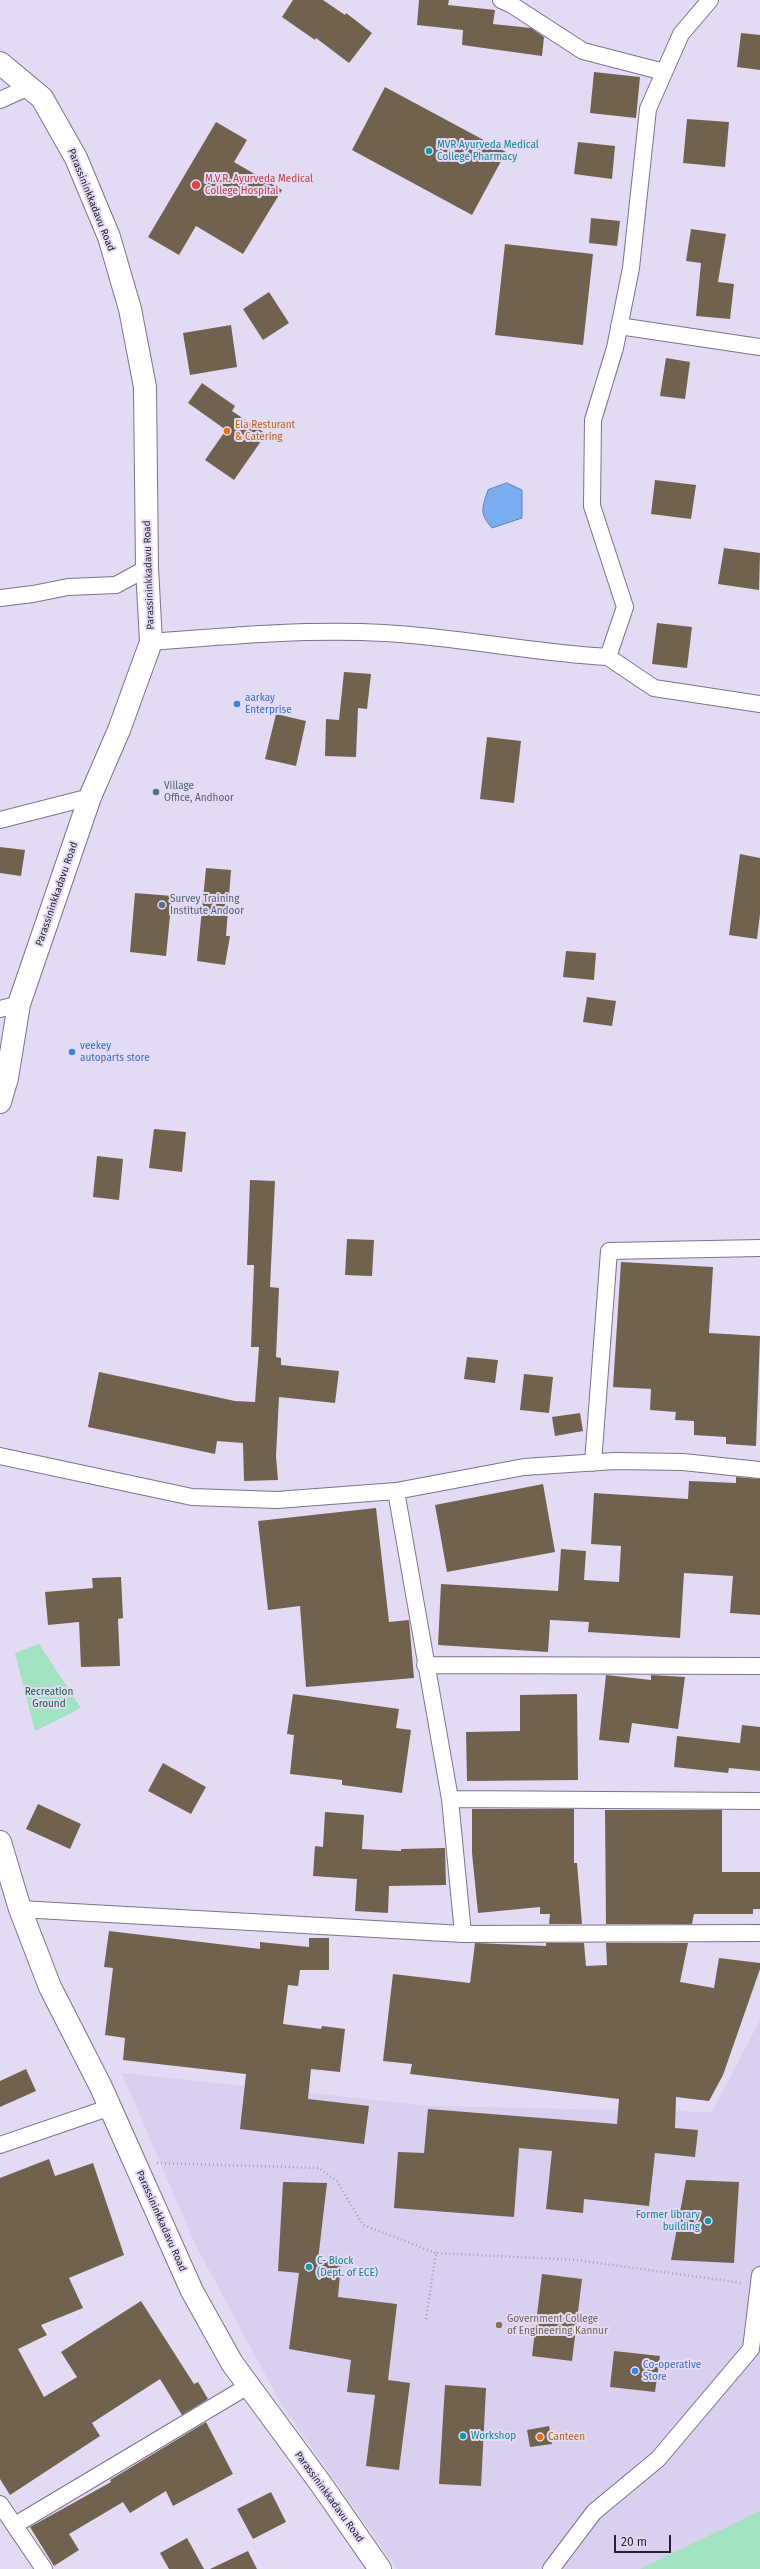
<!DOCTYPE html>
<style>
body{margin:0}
#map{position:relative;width:760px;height:2569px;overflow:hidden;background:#e3dbf4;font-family:"Fira Sans",sans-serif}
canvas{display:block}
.scale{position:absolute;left:614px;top:2535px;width:57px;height:18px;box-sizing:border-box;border:2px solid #25222b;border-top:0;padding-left:5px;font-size:12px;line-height:14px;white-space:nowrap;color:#25222b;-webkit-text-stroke:3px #e3dbf4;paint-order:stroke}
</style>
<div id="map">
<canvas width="760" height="2569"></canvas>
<div class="scale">20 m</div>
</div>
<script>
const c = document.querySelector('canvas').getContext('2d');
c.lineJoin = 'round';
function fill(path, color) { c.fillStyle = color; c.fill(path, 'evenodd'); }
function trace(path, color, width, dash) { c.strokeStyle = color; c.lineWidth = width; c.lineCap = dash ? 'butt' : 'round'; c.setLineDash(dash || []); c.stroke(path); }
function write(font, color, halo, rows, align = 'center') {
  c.font = font + ' "Fira Sans",sans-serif'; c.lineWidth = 4; c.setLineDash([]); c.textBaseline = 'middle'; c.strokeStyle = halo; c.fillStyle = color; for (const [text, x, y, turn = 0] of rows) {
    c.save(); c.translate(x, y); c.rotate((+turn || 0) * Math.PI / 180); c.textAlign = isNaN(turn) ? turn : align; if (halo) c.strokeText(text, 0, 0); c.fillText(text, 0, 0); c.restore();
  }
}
fill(new Path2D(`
 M760,2020V2569H397L281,2404L196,2246L122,2073L431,2106L712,2112Z`), '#d9cfef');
fill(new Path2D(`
 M39,1644L81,1708L35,1731L15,1653Z
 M760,2511V2569H640Z`), '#a1e2c0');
const water = new Path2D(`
 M507,483L522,490V518L492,528C479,513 482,508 488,490Z`);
fill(water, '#79adf0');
trace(water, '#6083b5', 1);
fill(new Path2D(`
 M293,0H323L345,15L346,13L372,33L349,63L316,38L315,40L282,17Z
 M419,0H449L448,5L495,10L493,24L531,28L544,37L542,56L462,45L463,30L417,25Z
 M741,33L760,35V70L737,67Z
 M594,72L640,77L636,118L590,113Z
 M385,87L506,152L472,215L352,150Z
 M687,119L729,122L725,167L683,163Z
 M216,122L247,140L234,162L282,190L243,254L196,226L179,255L148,237Z
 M578,142L615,146L612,179L574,174Z
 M591,218L620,221L617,246L589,243Z
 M691,229L726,234L718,282L734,284L730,319L696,316L701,263L686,261Z
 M505,244L593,254L583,345L495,335Z
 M269,292L289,323L263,340L243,309Z
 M231,325L237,367L190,375L183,333Z
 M666,358L690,362L685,399L660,396Z
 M202,383L235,406L232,411L266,434L234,480L205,460L226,430L188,403Z
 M655,480L696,485L691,519L651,514Z
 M724,548L760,553L759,590L718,584Z
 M657,623L692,627L687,668L652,664Z
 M344,672L371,674L367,709L358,708L356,757L325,756L326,719L339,720Z
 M276,714L306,721L296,766L265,759Z
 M487,737L521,741L514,803L480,799Z
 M0,847L25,850L21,876L0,873Z
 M740,854L760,858V914L757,939L729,935Z
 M206,868L231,870L226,936H230L225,965L197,961Z
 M135,893L172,896L166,956L130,952Z
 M566,951L596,953L594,980L563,977Z
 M587,997L616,1001L612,1026L583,1022Z
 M154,1129L186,1132L182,1172L149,1168Z
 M97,1156L123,1159L119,1200L93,1197Z
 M250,1180L275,1181L270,1287L279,1288L276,1357L281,1358V1365L339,1371L335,1403L279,1397L276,1456L278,1480L244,1481L243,1443L217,1441L215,1454L88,1427L99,1372L235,1401L255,1402L259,1347H251L254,1265H247Z
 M347,1239L374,1240L372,1276L345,1275Z
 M621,1262L713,1267L709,1333L760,1336L756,1446L726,1444V1437L694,1435V1421L675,1420L676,1412L650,1410L651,1389L613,1387Z
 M467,1357L498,1360L495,1383L464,1379Z
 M524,1374L553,1377L549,1413L520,1410Z
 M580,1413L583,1431L555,1436L552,1417Z
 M736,1477L760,1479V1615L730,1613L733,1576L684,1573L680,1638L588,1632L589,1622L550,1620L548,1652L438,1645L441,1584L558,1591L561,1549L586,1551L584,1580L619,1582L621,1546L591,1544L594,1493L688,1499L689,1481L736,1483Z
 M543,1484L555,1552L447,1572L435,1505Z
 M376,1508L389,1622L409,1620L414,1678L306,1687L300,1606L268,1610L258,1521Z
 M121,1577L123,1618L118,1619L120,1666L81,1667L79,1622L48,1625L45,1592L93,1588L92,1578Z
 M606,1675L651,1680V1675L685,1677L678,1729L632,1723L629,1743L599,1740Z
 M293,1694L399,1709L396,1728L411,1730L402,1793L342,1785V1780L290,1774L294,1735L287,1734Z
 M577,1694L578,1780L467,1781L466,1732L520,1731V1695Z
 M742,1725L760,1727V1771L729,1768L728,1773L674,1767L677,1736L740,1743Z
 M163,1763L206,1787L191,1814L148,1791Z
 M38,1804L81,1824L70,1849L26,1829Z
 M472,1809H574V1863H577L582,1924H549L550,1914H540V1907L478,1913L472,1853Z
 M605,1810H722V1872H760V1909H753V1914H694L692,1924H606Z
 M325,1812L364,1815L362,1849L401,1851V1849L445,1848L446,1885L389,1886L388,1913L355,1911L357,1879L313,1876L315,1846L323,1847Z
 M109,1931L260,1949V1942L309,1947V1938H329V1970H300L298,1986L288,1985L283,2024L321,2029L322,2026L345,2029L340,2072L311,2069L308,2099L369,2106L364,2144L240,2129L246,2074L123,2060L125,2038L105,2035L113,1968L104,1967Z
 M475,1943L546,1946V1943H584L586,1966L607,1965L606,1943H688L680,1982L714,1988L719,1958L760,1963V1969L723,2075L709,2101L676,2097L675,2128L698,2130L695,2157L655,2153L649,2206L584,2199L583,2213L546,2209L552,2151L519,2148L514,2217L394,2208L398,2152L424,2153L428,2109L617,2124L619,2099L410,2074L412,2064L383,2061L393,1974L470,1983Z
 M26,2069L36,2091L0,2107V2081Z
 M49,2159L55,2176L93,2163L124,2255L69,2278L83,2308L41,2325L47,2335L18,2349L44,2397L77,2377L61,2352L141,2301L194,2384L198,2382L208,2399L182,2415L160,2379L92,2423L100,2436L10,2495L0,2479V2178Z
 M686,2180L739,2182L734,2263L671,2260Z
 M283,2182L327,2183L318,2260L341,2263L338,2297L397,2304L388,2380L410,2383L399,2470L366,2466L375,2395L347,2392L351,2360L289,2349L299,2273L278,2271Z
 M542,2274L582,2279L572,2361L532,2356Z
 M614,2351L660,2356L655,2392L610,2387Z
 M445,2385L486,2388L481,2486L439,2484Z
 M206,2422L233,2474L173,2506L166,2491L130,2513L123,2502L69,2534L79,2550L54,2566L30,2527L111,2482L110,2480Z
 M549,2426L552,2444L530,2447L527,2430Z
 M271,2492L286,2522L253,2539L237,2509Z
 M187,2538L204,2569H169L160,2553Z
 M248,2551L257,2569H210Z`), '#71624f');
const street = new Path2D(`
 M501,0L512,5L583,51L664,72
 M0,100L29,87
 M619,326L760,347
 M0,598L33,594L68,587L116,585L147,568
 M151,642C228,636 306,629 384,633C459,637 533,653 608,657L625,607L592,506L593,420L615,348L631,268L648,109L681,34L710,0
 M608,657L654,688L760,704
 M0,820L90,797
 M0,1009L19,1004
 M0,1456L192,1497L277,1500L396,1491L524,1467L615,1461L683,1462L760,1470
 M593,1463L609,1251L760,1248
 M396,1491L450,1799L463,1934
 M425,1665L760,1666
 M450,1799L760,1801
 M20,1909L463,1934L760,1933
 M0,2145L111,2107
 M0,2504L44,2569
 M15,2525L248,2386
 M551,2569L594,2512L658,2459L751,2349L760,2275`);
const secondary = new Path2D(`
 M0,63L42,98L76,158L109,237L130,309L145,387L147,568L151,642L119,730L90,797L19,1004L7,1078L0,1102
 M0,1842L20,1909L50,1987L101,2087L192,2291L232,2363L321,2484L380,2569`);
trace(street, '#7a7389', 18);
trace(secondary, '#7a7389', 24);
trace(new Path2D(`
 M157,2163L319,2168L337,2181L363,2225L436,2253
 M426,2319L436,2253L577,2260L742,2283`), '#a8a2b6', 2.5, [1, 3]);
trace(street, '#fff', 16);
trace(secondary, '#fff', 22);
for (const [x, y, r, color] of [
 [429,151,4,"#0f9aa8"],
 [196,185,5,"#e0444e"],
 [227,431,4,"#e8710a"],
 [237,704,4,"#3f7fe0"],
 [156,792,4,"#5c6f8a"],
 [162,905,4,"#5c6f8a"],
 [72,1052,4,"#3f7fe0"],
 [708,2221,4,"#0f9aa8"],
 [309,2267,4,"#0f9aa8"],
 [499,2325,4,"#8d6e63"],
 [635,2371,4,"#3f7fe0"],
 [463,2436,4,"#0f9aa8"],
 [540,2437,4,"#e8710a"]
]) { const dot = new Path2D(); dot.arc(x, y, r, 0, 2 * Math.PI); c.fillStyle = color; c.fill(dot); trace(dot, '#e3dbf4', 1.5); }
write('10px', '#0d838f', '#e3dbf4', [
 ["MVR Ayurveda Medical",437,145],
 ["College Pharmacy",437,157],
 ["Former library",700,2215,"right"],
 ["building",700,2227,"right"],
 ["C- Block",317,2261],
 ["(Dept. of ECE)",317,2273],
 ["Workshop",471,2436]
], 'left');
write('10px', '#be3a42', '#e3dbf4', [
 ["M.V.R. Ayurveda Medical",205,179],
 ["College Hospital",205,191]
], 'left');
write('10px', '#25222b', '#e3dbf4', [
 ["Parassininkkadavu Road",91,200,68],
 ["Parassininkkadavu Road",149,575,-92],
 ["Parassininkkadavu Road",57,894,-71],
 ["Parassininkkadavu Road",161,2221,66],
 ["Parassininkkadavu Road",329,2497,54]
]);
write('10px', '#c56008', '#e3dbf4', [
 ["Ela Resturant",235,425],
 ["& Catering",235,437],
 ["Canteen",548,2437]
], 'left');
write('10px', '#366cbe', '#e3dbf4', [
 ["aarkay",245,698],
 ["Enterprise",245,710],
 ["veekey",80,1046],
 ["autoparts store",80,1058],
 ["Co-operative",643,2365],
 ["Store",643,2377]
], 'left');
write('10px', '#4e5e75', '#e3dbf4', [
 ["Village",164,786],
 ["Office, Andhoor",164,798],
 ["Survey Training",170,899],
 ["Institute Andoor",170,911]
], 'left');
write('10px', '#105a3c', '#e3dbf4', [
 ["Recreation",49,1692],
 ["Ground",49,1704]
]);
write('10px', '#785e54', '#e3dbf4', [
 ["Government College",507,2319],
 ["of Engineering Kannur",507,2331]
], 'left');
</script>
